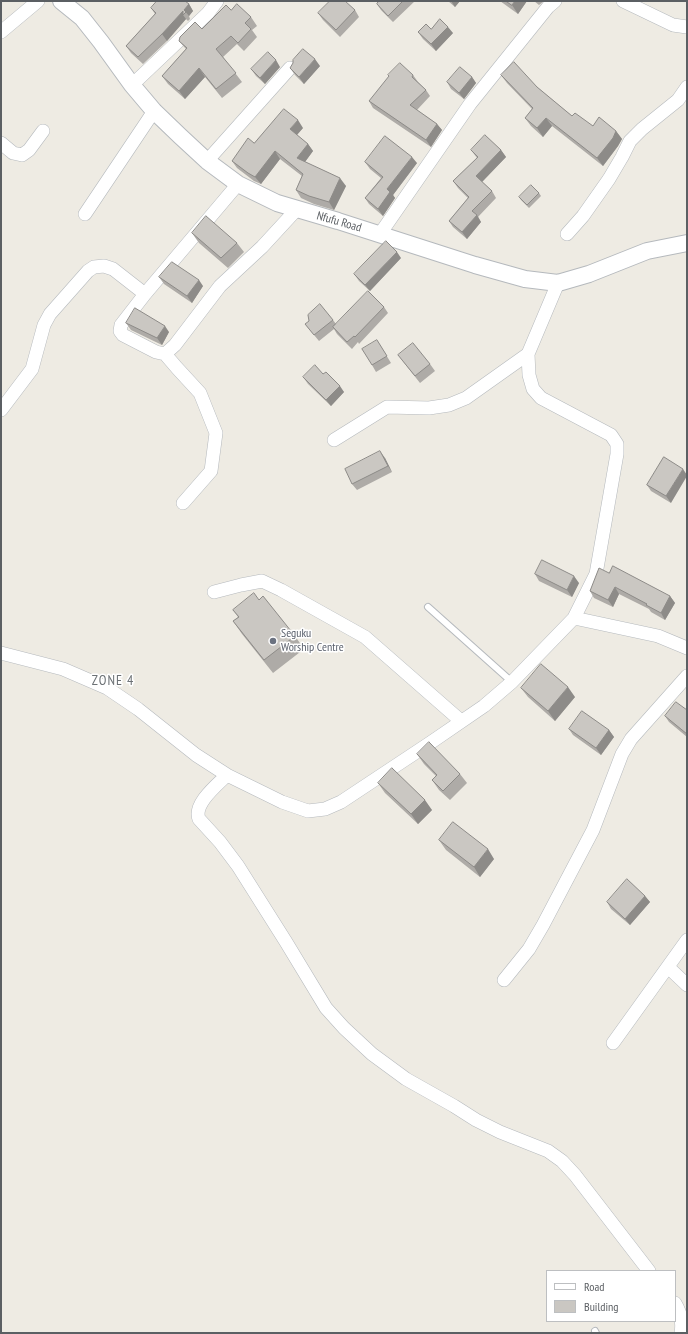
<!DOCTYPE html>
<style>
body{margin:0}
#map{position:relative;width:688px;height:1334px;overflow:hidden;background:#eeebe3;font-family:"PT Sans Narrow",sans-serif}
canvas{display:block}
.frame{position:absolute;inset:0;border:2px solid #5b5f63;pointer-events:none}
.legend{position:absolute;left:546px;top:1270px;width:130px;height:52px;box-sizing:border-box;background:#fff;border:1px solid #bdbfc1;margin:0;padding:5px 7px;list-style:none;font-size:12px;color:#5b5f63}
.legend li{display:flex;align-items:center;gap:8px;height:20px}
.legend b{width:20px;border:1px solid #bdbfc1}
</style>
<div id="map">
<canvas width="688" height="1334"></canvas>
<div class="frame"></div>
<ul class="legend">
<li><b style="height:5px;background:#fff"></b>Road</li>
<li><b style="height:11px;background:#cac7c2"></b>Building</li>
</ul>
</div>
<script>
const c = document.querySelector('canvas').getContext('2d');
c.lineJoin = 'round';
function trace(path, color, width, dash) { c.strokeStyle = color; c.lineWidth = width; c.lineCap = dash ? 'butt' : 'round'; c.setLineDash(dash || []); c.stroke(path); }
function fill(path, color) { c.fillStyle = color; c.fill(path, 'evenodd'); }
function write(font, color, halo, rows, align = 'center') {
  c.font = font + ' "PT Sans Narrow",sans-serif'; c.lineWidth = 3; c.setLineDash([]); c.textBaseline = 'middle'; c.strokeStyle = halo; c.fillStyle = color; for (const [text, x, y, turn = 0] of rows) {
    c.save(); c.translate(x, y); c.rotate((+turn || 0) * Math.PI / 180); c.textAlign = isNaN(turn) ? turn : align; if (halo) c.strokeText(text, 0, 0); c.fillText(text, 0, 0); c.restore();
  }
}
const service = new Path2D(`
 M428,607L512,682
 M595,1331L596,1333`);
const minor = new Path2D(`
 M623,1L673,25L687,27
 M1,32L38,1
 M132,85L208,13L217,1
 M1,143L13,153L22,155L29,150L43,131
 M207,161L290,68
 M85,214L154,111
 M380,234L470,104L548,7L555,1
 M567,234L583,216L609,179L622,157L630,141L642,129L678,100L687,87
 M145,294L121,325L120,331L123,335L156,352L165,354L175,345L220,286L262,247L297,209
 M165,354L177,368L200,393L216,433L211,471L183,503
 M1,410L32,369L44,325L50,314L88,271L94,267L104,266L113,269L145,294L238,184
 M334,440L387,407L429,408L449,405L466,398L528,354
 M214,592L241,585L262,581L281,590L365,637L461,721
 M574,618L658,636L687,648
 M1,653L63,669L107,688L138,709L196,755L227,775L282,802L308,811L325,809L341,802L430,743L484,706L512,682L574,618L596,574L617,454V444L611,435L541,398L533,389L529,375L528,354L558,283
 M227,775C217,785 193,804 199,819L220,842L238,866L286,942L326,1008L344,1028L372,1054L406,1079L454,1106L476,1120L500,1132L548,1151L562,1161L575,1175L649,1271
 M668,967L687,985
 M504,980L529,949L543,925L593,830L622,754L631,739L687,676
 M613,1043L687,940
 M675,1303C681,1313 683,1322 681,1333`);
const tertiary = new Path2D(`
 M61,1L82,18L101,42L132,85L154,111L180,136L207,161L238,184L277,203L338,221L475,265L525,279L558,283L589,274L647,251L687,243`);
trace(service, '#b5b9bd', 8);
trace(minor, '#b5b9bd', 14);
trace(tertiary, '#b5b9bd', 18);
trace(service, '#fff', 6);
trace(minor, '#fff', 13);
trace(tertiary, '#fff', 16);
fill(new Path2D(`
 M379,1H415L393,22L381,10L377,4Z
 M448,1H460L455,7Z
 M500,1H527L518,14Z
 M534,1H544L539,5Z
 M189,4L193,11L189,16L190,19L188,21L186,19L167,41L143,64L131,53L126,46L155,14L151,8Z
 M231,10L251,17L257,26L252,30L257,37L244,51L237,44L223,57L242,82L222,98L205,77L185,99L168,84L162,76L186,49L179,41L202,29Z
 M355,10L359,17L340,37L323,20L318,13Z
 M431,29L453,33L436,51L423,39L418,32Z
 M320,66L304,84L295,75L290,68Z
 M280,67L265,84L256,76L251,69Z
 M413,75L418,82L426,90L430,96L417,110L437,124L442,130L431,147L373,108L369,101Z
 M501,75L537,87L572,116L593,126L616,131L622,139L618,146L603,166L552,126L543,137L531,126L525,118L532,109L507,83Z
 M472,77L476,83L464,99L451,89L447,82Z
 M303,128L297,135L308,144L313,151L305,162L346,186L334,210L314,204L301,198L296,190L302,176L280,159L261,184L254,181L237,168L232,161L254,143Z
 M471,150H501L506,157L482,182L492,191L496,198L478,217L481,222L467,239L453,227L449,221L468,198L458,188L453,181L477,158Z
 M365,162L417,163L393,195L395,198L383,216L369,204L365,198L381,178L370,169Z
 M539,193L541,196L529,208L521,200L519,197Z
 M192,233L237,243L244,252L228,268L199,243Z
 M401,258L370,291L359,281L354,274Z
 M159,277L203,286L192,303L164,284Z
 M384,307L388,313L359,344L358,342L352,349L337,334L334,329L319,341L305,324L333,320L336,324Z
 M126,323L169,332L162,345L131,330Z
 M377,340L391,363L376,372L372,365Z
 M398,355L430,364L435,371L420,383Z
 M323,374L344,392L331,406L308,384L303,377Z
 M664,457L671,503L651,491L647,485Z
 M385,458L392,472L357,490L352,484Z
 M609,573L670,596L675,603L665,620L651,612L649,609L619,594L613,607L594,598L590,591Z
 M535,574L579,583L572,597L539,581Z
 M259,600L295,636L304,649L273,673L242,634L233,621L238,617L233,610Z
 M521,688L575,697L555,721L528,697Z
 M687,710V737L669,722L665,716Z
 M569,729L609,730L614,737L601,755L573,735Z
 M417,754L460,774L467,783L450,800L439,790L432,780L436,776L424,764Z
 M378,783L432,810L418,824L385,793Z
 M439,840L494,859L480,877L446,850Z
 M645,896L650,902L630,925L611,909L607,902Z`), '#aeaba7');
fill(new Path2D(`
 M451,1H460L455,7Z
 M515,1H527L518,14L512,5Z
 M189,4L193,11L189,16L184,10Z
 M183,11V15L186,19L167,41L162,34Z
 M448,27L453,33L436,51L431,44Z
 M315,59L320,66L304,84L299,77Z
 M276,60L280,67L265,84L260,78Z
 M199,68L205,77L185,99L179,91Z
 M472,77L476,83L464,99L459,93Z
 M546,118L552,126L543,137L537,128Z
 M298,120L303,128L295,137L290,129Z
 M437,124L442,130L431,147L426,140Z
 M616,131L622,139L618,146L603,166L597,158Z
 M308,144L313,151L302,166L297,158Z
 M501,150L506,157L481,183L476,176Z
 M275,151L280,159L261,184L255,177Z
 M412,157L417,163L393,195L395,198L383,216L378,209L387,189Z
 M340,178L346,186L334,210L329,202Z
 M477,215L481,222L467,239L462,232Z
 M397,252L401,258L370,291L365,285Z
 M199,280L203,286L192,303L187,296Z
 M165,326L169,332L162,345L157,338Z
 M340,386L344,392L331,406L326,400Z
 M380,451L385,458L392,472L388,466Z
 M683,469L687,475V476L671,503L666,496Z
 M574,576L579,583L572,597L567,590Z
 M615,587L619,594L613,607L608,600Z
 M670,596L675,603L665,620L661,613Z
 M568,687L575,697L555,721L548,711Z
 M609,730L614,737L601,755L596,748Z
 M425,800L432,810L418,824L411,814Z
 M488,849L494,859L480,877L474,867Z
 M645,896L650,902L630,925L625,919Z`), '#8d8b88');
const building = new Path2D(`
 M157,1H185L189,4L184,10L186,12L183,15V11L162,34L138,57L126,46L156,13L151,8Z
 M330,1H345L355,10L336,30L318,13Z
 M379,1H403L388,16L377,4Z
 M506,1H515L512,5Z
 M237,4L251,17L245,23L251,29L238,43L231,36L216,49L236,73L216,89L199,68L179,91L162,76L187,48L179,41L180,37L195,22L202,29L226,5L231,10Z
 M440,19L448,27L431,44L418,32L426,24L431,29Z
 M303,49L315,59L299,77L290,68L293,63V60Z
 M268,52L276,60L260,78L251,69Z
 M514,62L537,87L572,116L575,113L593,126L599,117L616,131L613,138L597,158L546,118L537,128L525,118L533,108L501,75Z
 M400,63L413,75L412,77L426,90L410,105L437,124L426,140L369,101L389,76L388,75Z
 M460,67L472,77L459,93L447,82Z
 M284,109L298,120L290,129L308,144L297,158L340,178L329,202L309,196L296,190L303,174L275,151L255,177L248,173L232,161L248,138L254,143Z
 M485,135L501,150L476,176L492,191L472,211L477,215L462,232L449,221L469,197L453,181L478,157L471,150Z
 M385,136L412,157L387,189L390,192L378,209L365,198L383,177L365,162Z
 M531,185L539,193L527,205L519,197Z
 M206,216L237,243L221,258L192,233Z
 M386,241L397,252L365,285L354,274Z
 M172,262L199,280L187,296L159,277Z
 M368,291L384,307L355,337L354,336L347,342L333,327Z
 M320,304L333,320L314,335L305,324L309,321L308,315Z
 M135,308L165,326L157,338L126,323Z
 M377,340L387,356L372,365L362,349Z
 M413,343L430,364L415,376L398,355Z
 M315,365L323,374L326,372L340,386L326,400L303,377Z
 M380,451L388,466L352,484L345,469Z
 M664,457L683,469L666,496L647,485Z
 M542,560L574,576L567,590L535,574Z
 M613,566L670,596L661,613L646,605L647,604L615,587L608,600L590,591L599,568L609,573Z
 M254,593L259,600L263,596L295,636L264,660L233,621L239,617L233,610Z
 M541,664L568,687L548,711L521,688Z
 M676,702L687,710V734L665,716Z
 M582,711L609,730L596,748L569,729Z
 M429,742L460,774L443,791L432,780L437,775L417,754Z
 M392,768L425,800L411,814L378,783Z
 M453,822L488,849L474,867L439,840Z
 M627,879L645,896L625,919L607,902Z`);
fill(building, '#cac7c2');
trace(building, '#8d8b88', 1);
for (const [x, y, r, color] of [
 [273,641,4,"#6b7280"]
]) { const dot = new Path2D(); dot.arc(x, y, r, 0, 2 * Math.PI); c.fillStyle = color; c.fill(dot); trace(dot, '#fff', 1.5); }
write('12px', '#5b5f63', '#fff', [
 ["Nfufu Road",339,222,16]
]);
write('12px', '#5b616d', '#fff', [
 ["Seguku",281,634],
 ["Worship Centre",281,648]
], 'left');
c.letterSpacing = '1px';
write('14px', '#6c7175', '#fff', [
 ["ZONE 4",113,681]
]);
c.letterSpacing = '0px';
</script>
